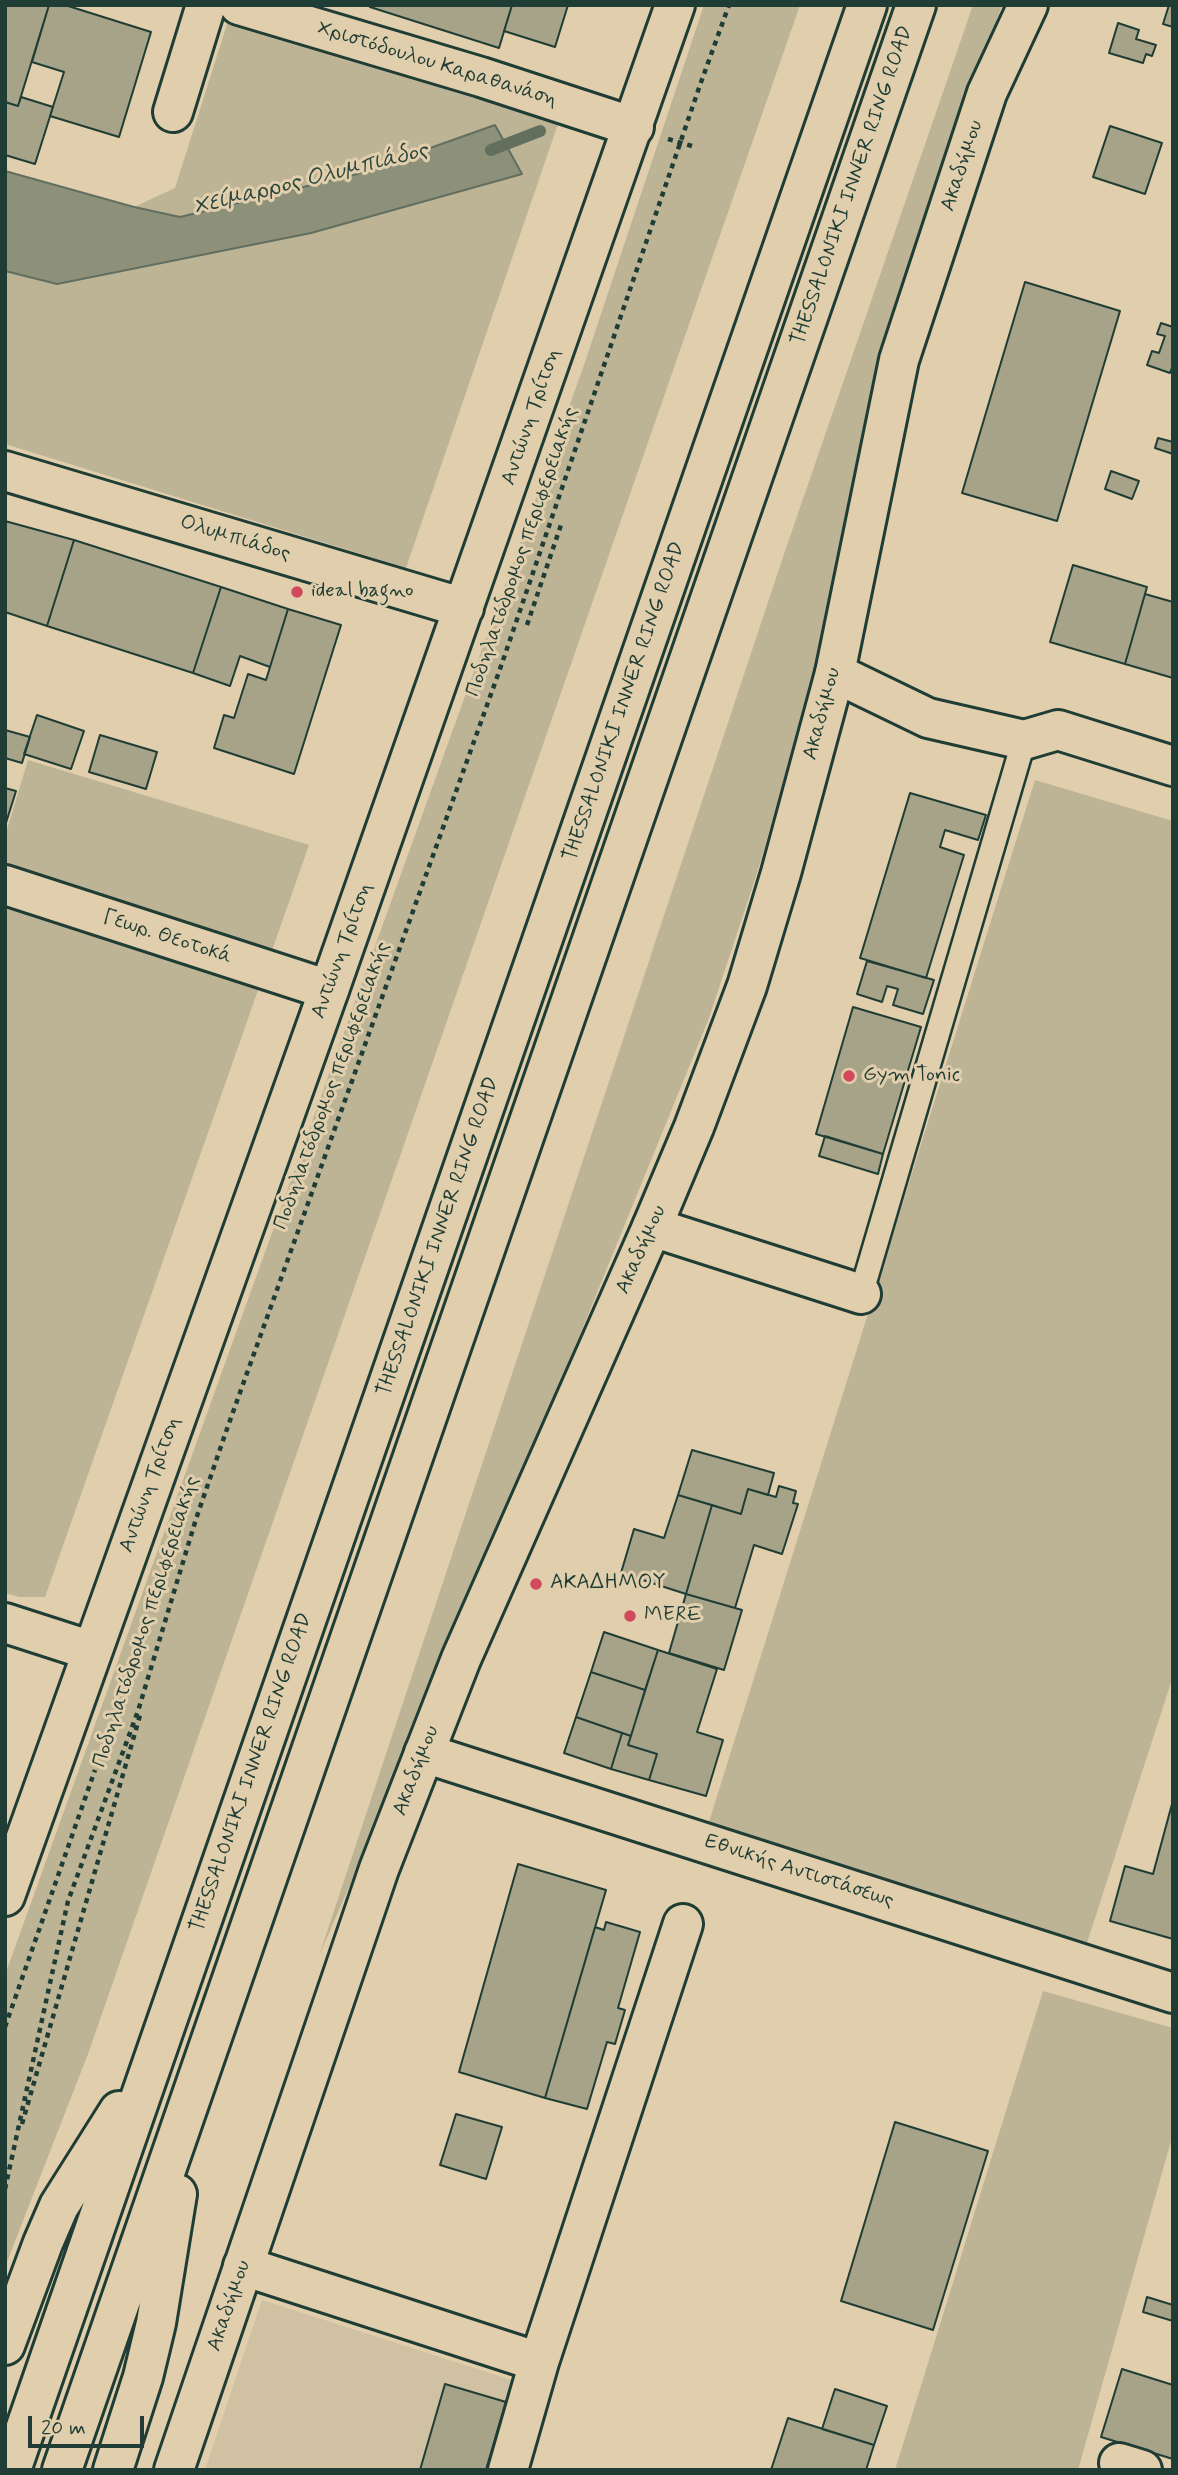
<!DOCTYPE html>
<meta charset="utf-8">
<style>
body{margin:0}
#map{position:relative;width:1178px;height:2475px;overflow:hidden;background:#e0ceac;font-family:Mynerve,sans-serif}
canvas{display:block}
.frame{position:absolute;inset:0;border:7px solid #1f3d34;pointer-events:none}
.scale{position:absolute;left:28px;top:2416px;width:116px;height:32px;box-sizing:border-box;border:4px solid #1f3d34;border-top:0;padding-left:9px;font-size:21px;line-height:24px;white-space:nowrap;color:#1f3d34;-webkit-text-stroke:5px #e0ceac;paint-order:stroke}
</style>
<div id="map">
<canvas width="1178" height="2475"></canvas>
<div class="frame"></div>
<div class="scale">20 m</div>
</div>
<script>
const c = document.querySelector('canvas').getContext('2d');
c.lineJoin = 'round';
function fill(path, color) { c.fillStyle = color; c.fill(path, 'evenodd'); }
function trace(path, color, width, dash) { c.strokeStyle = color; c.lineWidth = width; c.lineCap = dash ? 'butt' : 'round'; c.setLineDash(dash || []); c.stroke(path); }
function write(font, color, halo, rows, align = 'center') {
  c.font = font + ' Mynerve,sans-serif'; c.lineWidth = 6; c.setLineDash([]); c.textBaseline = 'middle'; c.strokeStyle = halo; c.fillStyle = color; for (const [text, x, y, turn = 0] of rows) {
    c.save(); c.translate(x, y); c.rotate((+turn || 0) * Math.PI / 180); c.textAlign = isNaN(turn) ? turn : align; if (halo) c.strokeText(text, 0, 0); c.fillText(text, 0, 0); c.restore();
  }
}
fill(new Path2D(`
 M262,2300L524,2384L496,2470H205Z`), '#cfc1a2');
fill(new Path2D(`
 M704,5H800L88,2054L5,2267V1975L583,368Z
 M973,5H1002L907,292L829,619L759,867L709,1018L448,1658L319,1956L783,557Z
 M228,21L560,118L406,568L5,444V171L134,207L175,188Z
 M28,760L309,845L45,1597H19L5,1593V836Z
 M1035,780L1173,821V1676L1087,1943L708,1825Z
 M1043,1991L1173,2028V2134L1078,2470H895Z`), '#bdb496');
const water = new Path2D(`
 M495,125L522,174L311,233L57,284L5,271V171L134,207L180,217L357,174Z`);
fill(water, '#8e917a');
trace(water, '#626f5e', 2);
trace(new Path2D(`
 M491,150L540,131`), '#626f5e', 12);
const building = new Path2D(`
 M5,5H49L18,106L5,102Z
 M49,5H65L151,32L119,137L50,116L64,72L32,62Z
 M371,5H512L499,48L370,7Z
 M512,5H568L555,47L504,31Z
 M1169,5H1173V27L1163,24Z
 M1118,23L1139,30L1136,39L1156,45L1152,56L1146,54L1143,63L1109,53Z
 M21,97L53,107L35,164L5,155V102L18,106Z
 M1110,126L1162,143L1145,194L1093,177Z
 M1025,282L1120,311L1057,521L962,493Z
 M1161,323L1173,327V365L1170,373L1147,365L1152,351L1159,353L1165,336L1157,334Z
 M1158,438L1173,442V454L1155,448Z
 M1111,471L1139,481L1132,499L1105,489Z
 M5,521L74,540L47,626L5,612Z
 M74,540L221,587L193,673L47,626Z
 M1073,565L1147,587L1125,664L1050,642Z
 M221,587L288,609L270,667L240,656L230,686L193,673Z
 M1145,594L1173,602V678L1125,664Z
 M288,609L341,625L294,774L214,748L224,715L234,718L248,674L266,680Z
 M37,715L84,731L71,769L24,754Z
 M5,730L30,737L22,763L5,758Z
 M100,735L157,752L146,789L89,772Z
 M5,788L16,791L5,826Z
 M910,793L986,815L978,840L945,830L940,847L964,855L926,978L860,958Z
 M867,961L934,980L923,1014L893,1005L898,989L887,986L882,1002L857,994Z
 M853,1007L921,1027L883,1154L816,1134Z
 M825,1136L883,1154L878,1174L819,1156Z
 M692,1450L774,1473L768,1495L748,1489L741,1514L678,1495Z
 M779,1486L796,1491L793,1503L798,1504L782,1554L754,1545L735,1608L686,1594L712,1505L741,1514L748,1489L776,1497Z
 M678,1495L712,1505L686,1594L621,1573L634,1529L664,1538Z
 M686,1594L742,1610L724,1670L669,1653Z
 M604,1632L658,1650L645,1690L591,1672Z
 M658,1650L717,1669L697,1732L723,1740L706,1796L649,1780L657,1754L628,1745Z
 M591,1672L645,1690L631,1736L576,1717Z
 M576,1717L622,1733L611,1769L564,1753Z
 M622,1733L631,1736L628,1745L657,1754L649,1780L611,1769Z
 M1172,1804L1173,1805V1939L1110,1921L1125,1866L1153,1874Z
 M518,1864L606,1890L545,2098L459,2072Z
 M606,1922L640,1932L618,2008L625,2010L615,2044L607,2042L587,2109L545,2098L595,1927L604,1930Z
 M456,2114L502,2127L486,2179L440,2165Z
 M895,2122L988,2151L933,2330L841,2301Z
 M1147,2297L1173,2305V2321L1143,2312Z
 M1122,2369L1173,2385V2459L1101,2437Z
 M445,2384L506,2402L486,2470H420Z
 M835,2389L887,2406L874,2445L822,2429Z
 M788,2418L874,2445L866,2470H771Z`);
fill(building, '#a7a389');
trace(building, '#1f3d34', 2);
const service = new Path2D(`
 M861,1294L1024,740`);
const minor = new Path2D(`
 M239,5L481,77L634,127
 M173,112L206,5
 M835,673L928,718L1024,740L1058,730L1173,766
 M5,885L329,990
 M652,1227L861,1294
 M424,1753L1173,1993
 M243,2266L539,2362L508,2470
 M539,2362L683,1924
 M1119,2463L1142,2470`);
const tertiary = new Path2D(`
 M5,471L464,608
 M5,1623L92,1651
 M5,1896L329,990L675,5
 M174,2470L379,1869L461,1659L652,1227L694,1127L747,986L781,873L835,673L899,360L987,93L1028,5`);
const trunk = new Path2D(`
 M5,2345L43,2243L59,2206L119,2111
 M11,2470L867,5
 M62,2470L916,5
 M113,2470L143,2377L156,2323L177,2194`);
trace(service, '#1f3d34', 28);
trace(minor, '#1f3d34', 44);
trace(tertiary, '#1f3d34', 44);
trace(trunk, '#1f3d34', 44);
trace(new Path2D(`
 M668,139L692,146
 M527,625L562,522
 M5,2027L95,1770
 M22,2124L141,1712
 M5,2189L68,1901L138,1711L196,1519L228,1426L500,669L700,85L729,5`), '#1f3d34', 4.5, [5, 5]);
trace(service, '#e0ceac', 23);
trace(minor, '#e0ceac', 38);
trace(tertiary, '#e0ceac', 38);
trace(trunk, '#e0ceac', 38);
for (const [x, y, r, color] of [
 [297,592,7,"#d1495b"],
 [849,1076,7,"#d1495b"],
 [536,1584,7,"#d1495b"],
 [630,1616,7,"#d1495b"]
]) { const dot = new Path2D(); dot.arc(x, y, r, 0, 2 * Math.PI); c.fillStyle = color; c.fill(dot); trace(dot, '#e0ceac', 2.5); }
write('21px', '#1f3d34', '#e0ceac', [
 ["Χριστόδουλου Καραθανάση",437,65,17],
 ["Ακαδήμου",963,166,-72],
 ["THESSALONIKI INNER RING ROAD",853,186,-71],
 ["Αντώνη Τρίτση",532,417,-71],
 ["Ολυμπιάδος",235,539,17],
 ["Ποδηλατόδρομος περιφερειακής",523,552,-71],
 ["THESSALONIKI INNER RING ROAD",625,702,-71],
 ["Ακαδήμου",823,714,-75],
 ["Γεωρ. Θεοτοκά",167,938,18],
 ["Αντώνη Τρίτση",343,951,-70],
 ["Ποδηλατόδρομος περιφερειακής",333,1086,-70],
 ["THESSALONIKI INNER RING ROAD",439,1237,-71],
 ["Ακαδήμου",642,1250,-66],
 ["Αντώνη Τρίτση",151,1485,-70],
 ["Ποδηλατόδρομος περιφερειακής",147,1622,-72],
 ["Ακαδήμου",417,1771,-69],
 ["THESSALONIKI INNER RING ROAD",252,1773,-71],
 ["Εθνικής Αντιστάσεως",799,1872,18],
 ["Ακαδήμου",230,2306,-71]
]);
write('21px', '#1f3d34', '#e0ceac', [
 ["ideal bagno",311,592],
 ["Gym Tonic",863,1076],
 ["ΑΚΑΔΗΜΟΥ",550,1584],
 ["MERE",644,1616]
], 'left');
write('italic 23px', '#2a453b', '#e0ceac', [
 ["Χείμαρρος Ολυμπιάδος",311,180,-14]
]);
</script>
